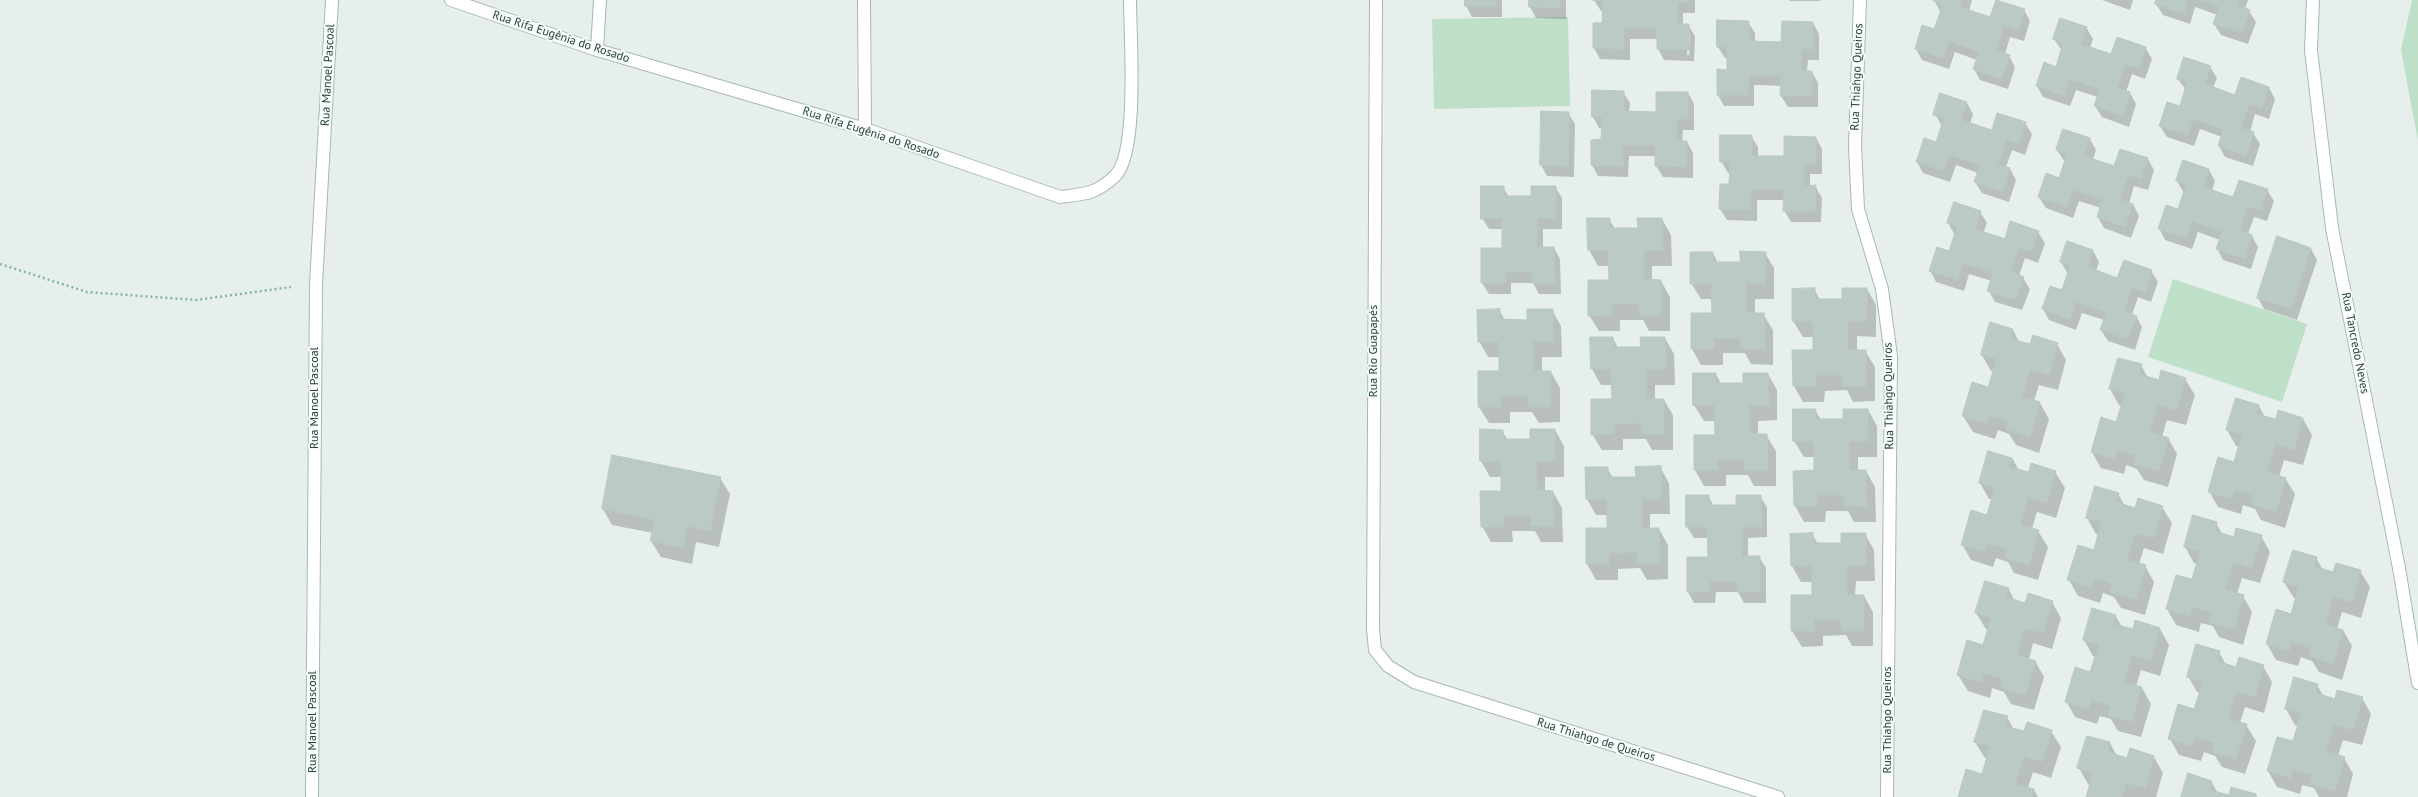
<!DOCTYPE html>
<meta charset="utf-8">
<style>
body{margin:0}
canvas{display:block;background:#e6efeb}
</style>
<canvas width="2418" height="797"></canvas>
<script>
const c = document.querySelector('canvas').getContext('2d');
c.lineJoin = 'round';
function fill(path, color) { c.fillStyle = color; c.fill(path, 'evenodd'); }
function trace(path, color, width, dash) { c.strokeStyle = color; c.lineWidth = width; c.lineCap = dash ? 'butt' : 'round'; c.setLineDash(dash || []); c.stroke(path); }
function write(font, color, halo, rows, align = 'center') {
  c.font = font + ' "PT Sans",sans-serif'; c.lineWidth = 4; c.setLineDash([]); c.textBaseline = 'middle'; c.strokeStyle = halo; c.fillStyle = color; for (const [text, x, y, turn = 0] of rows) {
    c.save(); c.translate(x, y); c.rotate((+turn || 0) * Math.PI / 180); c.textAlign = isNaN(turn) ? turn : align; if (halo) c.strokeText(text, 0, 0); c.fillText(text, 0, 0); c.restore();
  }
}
fill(new Path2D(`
 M2412,0H2418V141L2401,50Z
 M1568,17L1570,106L1434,109L1432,19Z
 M2173,279L2307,324L2282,402L2148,357Z`), '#bfe0c8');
fill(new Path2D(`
 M1466,0H1502V17H1472L1466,6Z
 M1530,0H1566V19L1536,18L1530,7Z
 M1594,0H1695V13H1683V25H1688L1695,36L1694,61L1664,60L1658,49V39H1630V60L1600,59L1594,48L1603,24L1604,11H1601ZM1688,35H1690L1689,55H1687Z
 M1789,0H1820V1H1790Z
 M1934,0H1972L1969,11L1991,18L2024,10L2030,21L2024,41L2010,37L2005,54L2009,56L2015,67L2008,89L1980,80L1974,69L1977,60L1955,52L1949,69L1922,60L1916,49L1935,30L1941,13Z
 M2102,0H2133L2130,10Z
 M2157,0H2248L2245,9L2249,11L2256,22L2248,44L2221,35L2214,24L2218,15L2195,7L2190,24L2163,15L2156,4Z
 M1748,22L1755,33V42L1782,43L1813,23L1819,34V60H1808L1807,72H1812L1818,83V107H1788L1781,96L1782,86L1759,85H1754V106H1724L1718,95L1728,71V58H1725L1718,47Z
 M2086,27L2093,39L2090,48L2112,55L2145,47L2152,59L2145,79L2132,74L2126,92L2130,93L2136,104L2129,127L2102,117L2095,106L2098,97L2076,90L2070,106L2043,97L2037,86L2056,68L2062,51L2054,39Z
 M2210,67L2217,78L2213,88L2236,96L2269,88L2275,99L2269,119L2255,114L2250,132L2253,133L2260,144L2253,166L2225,157L2219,146L2222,137L2200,129L2194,146L2167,137L2160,126L2180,108L2186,90L2178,79Z
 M1593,91L1623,92L1630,103L1629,112L1657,113L1688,93L1694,104V130H1683L1682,142H1687L1693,153V178L1663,177L1656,166V156H1629L1628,177L1598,176L1592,165L1602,140V128H1599L1593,117Z
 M1967,103L1973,114L1970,124L1992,132L2025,123L2032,134L2025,155L2012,150L2006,167L2010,169L2016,180L2009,202L1982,193L1975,182L1978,173L1956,165L1950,182L1923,173L1917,162L1937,143L1942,126L1935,114Z
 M1542,112L1568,113L1575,124L1574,177L1547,176L1541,165Z
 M1751,136L1758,147V157H1785L1816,138L1822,149V174H1810V187L1815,186L1822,198L1821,222H1791L1784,210L1785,200H1757V221L1727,220L1720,209L1730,185V173H1728L1721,161Z
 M2090,139L2096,150L2093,160L2115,167L2148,159L2154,170L2148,190L2134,186L2129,203L2133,204L2139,216L2131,238L2104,228L2098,217L2101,208L2079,201L2073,218L2046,208L2039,197L2059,179L2065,162L2057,150Z
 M2183,161L2209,170L2215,181L2212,191L2234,198L2267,190L2274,201L2267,221L2254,217L2248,234L2252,236L2258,247L2251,269L2223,260L2217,248L2220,240L2198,232L2192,249L2165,240L2159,228L2178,211L2184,193L2177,181Z
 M1503,187L1509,197H1532L1555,187L1562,198V229H1543V248H1554L1560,259L1561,294H1539L1533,283H1511V294H1489L1482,283V249H1503V229H1489L1482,218Z
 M1980,212L1987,223L1983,233L2005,240L2038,232L2045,243L2038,263L2025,258L2019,276L2023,278L2030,289L2022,310L1995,302L1988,290L1992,281L1969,274L1964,291L1936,282L1930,270L1950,252L1955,235L1948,223Z
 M1588,219H1609L1615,229H1639L1662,219L1671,235L1672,266H1652V280L1661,281L1670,297V331H1649L1643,320H1620V331H1599L1589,315L1610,281V266H1598L1589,250Z
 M2311,249L2317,260L2297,320L2264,309L2258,298Z
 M2093,251L2099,262L2096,271L2118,279L2151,271L2158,282L2151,302L2138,297L2132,315L2136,316L2142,327L2135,350L2108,341L2101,330L2104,320L2082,313L2076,330L2049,320L2043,309L2063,291L2068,274L2061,262Z
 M1713,253L1718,263H1741L1765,253L1774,268V299H1755V314H1763L1773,330V365L1751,364L1745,353H1723V365H1701L1692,349L1713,314V299H1701L1691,283Z
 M1814,289L1820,300H1843L1867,289L1876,305V337L1857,336V351H1865L1875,367V401L1853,402L1847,390L1825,391L1824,402H1803L1794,386L1814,351V337H1803L1793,321Z
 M1499,310L1505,320L1528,321L1552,310L1561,326L1562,357H1542V372H1551L1560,388V422L1539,423L1532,412H1510V423H1489L1479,407L1500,372V357H1488L1479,341Z
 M2013,330L2019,342L2031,346L2057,344L2066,360L2058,390L2039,385L2034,401L2040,403L2049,419L2039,453L2016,445L2009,434L1998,430L1995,439L1973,432L1963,416L1989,388L1994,372L1991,371L1982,355Z
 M1591,338H1613L1618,348H1642L1665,338L1674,354L1675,385H1655V400H1664L1673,415V450H1652L1646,439H1623V450H1602L1592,434L1613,400V385H1601L1592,369Z
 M2119,359L2141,365L2148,378L2159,381L2185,379L2195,395L2186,425L2167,420L2162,437L2168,438L2177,454L2168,487L2144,480L2137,469L2126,465L2124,474L2101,468L2092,452L2117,423L2122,406L2119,405L2110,389Z
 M1716,374L1721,384H1744L1768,374L1777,390V420L1758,421V435H1766L1776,451V486H1754L1748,475H1726V486H1704L1695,470L1716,436V421H1704L1694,405Z
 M2259,406L2265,417L2277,421L2303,419L2312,435L2303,465L2284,460L2279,477L2285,478L2295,494L2285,528L2261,520L2255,509L2243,505L2241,514L2218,507L2209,491L2235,463L2239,447L2236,446L2227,430Z
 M1815,410L1821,420H1844L1868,410L1877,426V457H1858V471H1866L1875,487L1876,522H1854L1848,511H1826L1825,522H1804L1795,506L1794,472L1815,471V457H1804L1794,441Z
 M1481,430L1502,431L1508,440H1531L1555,430L1564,446V477H1545V492H1553L1562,508L1563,542H1541L1535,531H1512L1513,542H1491L1482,526L1502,492V477H1490L1481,461Z
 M2012,458L2019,470L2029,474L2055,472L2065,488L2056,518L2037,512L2032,529L2038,531L2048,547L2038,580L2014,573L2008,562L1996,558L1993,567L1971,560L1962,544L1987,516L1992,499H1989L1980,483Z
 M1660,467L1669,483L1670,514H1650V529H1659L1668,545V579L1647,580L1640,568L1618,569V580H1596L1587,564V529H1608V515H1596L1587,499L1607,468L1613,478H1637Z
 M720,478L730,494L719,547L696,542L692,564L661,557L651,541L653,533L612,525L603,509Z
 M2118,494L2125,506L2136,509L2162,507L2172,523L2163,554L2144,548L2139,564L2145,566L2154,582L2145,615L2121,608L2114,597L2103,593L2100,603L2078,596L2069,580L2094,551L2099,535L2096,534L2087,518Z
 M1708,496L1714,506H1737L1760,496L1767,507V537L1748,538V557H1759L1766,568V603H1744L1738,592H1716L1715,603H1694L1688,592L1709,558L1708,538H1694L1687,527Z
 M2216,523L2223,535L2234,538L2261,536L2270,552L2260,583L2242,578L2237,594L2243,596L2252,612L2243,645L2219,637L2213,626L2201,623L2199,632L2176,625L2167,609L2192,580L2197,564L2194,563L2185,547Z
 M1812,534L1818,544H1842L1865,534L1874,550L1875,581H1856L1855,596H1864L1873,612V646H1852L1846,635L1823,636V646L1802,647L1792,631L1813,596V582H1801L1792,566Z
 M2316,558L2323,570L2334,573L2360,571L2370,587L2361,618L2342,612L2337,629L2343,630L2352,646L2342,680L2319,672L2312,661L2301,657L2298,666L2276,660L2267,644L2292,615L2297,599L2294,598L2284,582Z
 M2008,588L2015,601L2026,604L2052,602L2061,618L2052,649L2033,643L2029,660L2035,661L2044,677L2034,710L2011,704L2004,692L1992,688L1990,698L1968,691L1958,675L1984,646L1989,630L1986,629L1976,613Z
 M2115,615L2122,627L2134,631L2160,629L2169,645L2160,676L2141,670L2136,686L2142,688L2151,704L2141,737L2118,731L2111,719L2100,716L2097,724L2075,717L2066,701L2091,673L2096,657L2093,656L2084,640Z
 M2219,652L2226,665L2237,668L2263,666L2272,682L2264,713L2245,707L2240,723L2246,725L2256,741L2245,774L2222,767L2215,756L2204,752L2201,761L2179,755L2170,739L2195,710L2200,693L2197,692L2188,676Z
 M2317,685L2324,697L2335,700L2362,698L2371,714L2362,745L2343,740L2338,756L2344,758L2353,774L2347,797H2319L2314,788L2302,785L2300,794L2277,787L2268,771L2293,742L2298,726L2295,725L2286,709Z
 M2007,717L2014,730L2024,733L2051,731L2061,747L2051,778L2033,772L2028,788L2034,790L2038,797H1960L1983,775L1988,758H1985L1975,742Z
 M2110,743L2117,756L2128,759L2154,757L2163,773L2156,797H2087L2091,785L2088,784L2079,768Z
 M2211,782L2218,793L2229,796L2256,795L2257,797H2182Z`), '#0003');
const building = new Path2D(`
 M1465,0H1496V7L1465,6Z
 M1529,0H1560V8L1529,7Z
 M1593,0H1689V2H1677V24H1689V50L1657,49V28H1624V49L1593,48V23H1602L1603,1Z
 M1933,0H1963L1960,7L1990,17L1996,0L2025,9L2018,31L2004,26L1996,50L2010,55L2001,79L1973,69L1979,52L1949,41L1943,58L1915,49L1922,25L1934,29L1943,5Z
 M2156,0H2188L2184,14L2155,4Z
 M2200,0H2239L2237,5L2250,10L2242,33L2213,24L2219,7Z
 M2060,18L2087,27L2081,44L2111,54L2117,37L2146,47L2139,68L2125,64L2117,88L2130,92L2123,116L2094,106L2100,89L2069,79L2064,96L2036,86L2044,62L2056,67L2063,43L2053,39Z
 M1717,20L1749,21V41L1781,42L1782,21L1813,22V49H1802L1801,71H1812V96H1780L1781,75H1749L1748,95H1717V69L1727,70V47H1717Z
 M2184,57L2211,66L2205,84L2235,95L2241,77L2269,87L2262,108L2249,104L2241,128L2254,132L2246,156L2218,146L2223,129L2193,119L2188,135L2159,126L2167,102L2180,106L2187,82L2177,79Z
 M1592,90L1624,91V111L1656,112V92H1688V119H1677L1676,141H1687V167L1655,166V145H1623V166L1591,165V140L1601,139L1602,117H1592Z
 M1940,93L1967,102L1961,120L1992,130L1997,113L2026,122L2019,144L2006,139L1998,164L2010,168L2003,192L1974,182L1980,165L1950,155L1944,171L1916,162L1924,138L1936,142L1944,118L1933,115Z
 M1541,111L1569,112L1568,166L1540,165Z
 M2063,129L2090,138L2084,156L2114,166L2120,149L2148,158L2141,179L2128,175L2120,199L2133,204L2125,227L2097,217L2102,200L2073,190L2067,207L2038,197L2046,173L2059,178L2067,154L2056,150Z
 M1720,135H1752V156H1784V136L1816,137V163H1804V186L1816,185L1815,211H1783L1784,189H1751V210L1719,209L1720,184H1729L1730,162H1720Z
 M2183,160L2209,169L2203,187L2233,197L2239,180L2268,189L2261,210L2247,207L2240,230L2252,235L2245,259L2216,249L2222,232L2192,221L2186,238L2158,229L2166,205L2178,209L2186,185L2176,181Z
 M1481,186H1504V196H1531V186H1556V218H1537V247H1554L1555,283H1532V272H1505V283H1481V248H1502V218L1481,219Z
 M1954,202L1981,211L1975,229L2005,239L2010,221L2039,231L2032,252L2019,248L2011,272L2024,277L2016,300L1987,291L1993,273L1963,263L1958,280L1929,271L1937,247L1949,251L1957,227L1947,223Z
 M1587,218H1610V228H1638L1637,218H1662L1663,250H1644V279L1661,280V315H1639L1638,304H1612L1611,315L1588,316V280H1609L1608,250H1588Z
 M2277,236L2311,248L2291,309L2257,298Z
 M2067,241L2093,250L2088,267L2117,278L2124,260L2152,270L2145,292L2132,287L2124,311L2137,316L2128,339L2100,330L2106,312L2076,302L2070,319L2042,309L2050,286L2062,290L2070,266L2060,262Z
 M1740,251L1766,252L1765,284L1746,283L1747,313H1764L1765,349H1741V338H1714V349H1691V313H1712L1711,284H1690V252H1713V262H1740Z
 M1815,288V299H1842V288H1867V321H1848V350H1866V386H1843V375H1816V386H1793L1792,350H1813V321H1792V289Z
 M1500,309V319L1527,320V309H1553V341L1533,342L1534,371H1551V407H1528L1529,396H1501V407H1478V371H1499V342H1478L1477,310Z
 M1990,322L2013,329L2011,339L2030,344L2033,335L2058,343L2049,375L2030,369L2022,397L2040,402L2030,437L2006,429L2008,420L1989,415L1986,423L1962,416L1972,382L1988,387L1997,359L1981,355Z
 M1590,337H1613L1614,347H1641L1640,337H1665L1666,369H1647V399H1664V434H1642V423L1614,424V434L1591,435V399H1612L1611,369H1591Z
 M2118,358L2142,364L2139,374L2159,380L2161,370L2186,378L2177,410L2158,405L2150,432L2169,438L2159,471L2134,464L2136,455L2117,450L2115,459L2091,452L2101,417L2116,422L2125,394L2109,389Z
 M1693,373H1716V383H1743V373H1768L1769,405H1749L1750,434H1767L1768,470H1744V459H1717L1718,470H1694V435H1715L1714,405H1693Z
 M2236,398L2259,405L2256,414L2276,419L2278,410L2303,418L2294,450L2275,444L2267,472L2286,478L2276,512L2251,504L2253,495L2234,490L2232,499L2208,492L2218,457L2234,462L2242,434L2226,430Z
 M1793,409H1816L1815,419H1843V409H1868V441H1849V470H1866L1867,506H1844V495H1817V506H1794L1793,471L1814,470V441H1793Z
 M1480,429L1503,430V439H1530V429H1555V461H1536L1537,490L1553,491L1554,526H1531V515H1504V527H1481L1480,491H1501V462L1480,461Z
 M1988,451L2012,458L2009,467L2029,472L2031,463L2056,471L2047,503L2028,497L2020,525L2039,530L2029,565L2004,557L2007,549L1987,543L1984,552L1961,545L1971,510L1987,515L1995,487L1979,483Z
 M612,455L721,477L710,531L687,526L683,548L650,541L655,520L602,509Z
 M1661,466V499H1642V528H1659L1660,564H1637V552L1609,553V564H1586V528H1607V499H1586L1585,467H1608V477H1636L1635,467Z
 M2095,486L2119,493L2116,502L2135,508L2138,498L2163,506L2154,538L2135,533L2127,560L2146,565L2136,600L2110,592L2113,584L2094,578L2091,587L2067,580L2078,545L2094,550L2101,522L2086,518Z
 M1686,495H1709V505H1736V495H1761L1762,527H1742V556H1760V592H1737V581H1710L1709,592H1687V557H1708L1707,527H1686Z
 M2193,515L2217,522L2215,531L2234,537L2236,528L2262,535L2251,568L2233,562L2225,589L2244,595L2234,629L2209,622L2212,613L2192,607L2190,616L2166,609L2176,575L2192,579L2200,552L2184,547Z
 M1813,533V543H1841V533H1866V565H1847V595H1864V631H1842L1841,620H1814V631H1791V595H1812V566H1791L1790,534Z
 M2293,550L2317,557L2314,566L2333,572L2336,563L2361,570L2352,602L2333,597L2325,624L2343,630L2333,664L2309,656L2311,648L2292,642L2289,651L2266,644L2276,609L2291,614L2299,587L2283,582Z
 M1985,581L2009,588L2006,597L2025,603L2028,593L2053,601L2043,633L2024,628L2017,655L2036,661L2025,695L2001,688L2003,679L1983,673L1981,682L1957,675L1967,640L1983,645L1991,618L1975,613Z
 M2092,608L2116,615L2113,624L2133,629L2135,620L2160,628L2151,660L2132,655L2124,682L2142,687L2132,722L2108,715L2110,706L2091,700L2088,709L2065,702L2075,667L2090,672L2099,645L2083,640Z
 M2196,644L2220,651L2217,661L2236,667L2239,657L2264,665L2255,697L2236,691L2228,719L2247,724L2236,759L2212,752L2214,743L2195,737L2192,746L2168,739L2178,704L2194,709L2203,682L2187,677Z
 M2294,677L2318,684L2316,693L2335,699L2337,690L2363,697L2353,730L2334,724L2326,751L2345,757L2335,791L2310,784L2313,775L2293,769L2291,778L2267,771L2277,737L2293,741L2301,714L2285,709Z
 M1984,710L2008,716L2005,726L2024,731L2027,722L2052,730L2042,762L2024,756L2015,784L2034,789L2032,797H1958L1966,769L1982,774L1990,746L1974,742Z
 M2087,736L2110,742L2108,752L2127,758L2130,748L2154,756L2145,788L2126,783L2122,797H2086L2093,773L2077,768Z
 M2188,773L2212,781L2210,790L2229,795L2231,787L2256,794V797H2181Z`);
fill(building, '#bbcac4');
trace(building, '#b8c9c2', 1);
const minor = new Path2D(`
 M451,0L597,50L865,129L1060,197C1085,194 1096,194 1115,176C1139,153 1130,35 1130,0
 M864,0L865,129
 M1376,0L1373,629L1375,650L1388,666L1414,682L1778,797
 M1860,0L1855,146L1858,209L1882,289L1891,356L1887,797
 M2313,0L2311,50L2332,228L2399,568L2418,683
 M597,50L600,0
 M312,797L316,284L332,0`);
trace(minor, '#a8b8b2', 14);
trace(new Path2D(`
 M0,264L87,292L196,300L291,287`), '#86b3a5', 2.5, [2, 3]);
trace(minor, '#fff', 12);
write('12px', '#24423a', '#f7fbf9', [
 ["Rua Rifa Eugênia do Rosado",561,37,18],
 ["Rua Manoel Pascoal",328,75,-87],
 ["Rua Thiahgo Queiros",1857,77,-88],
 ["Rua Rifa Eugênia do Rosado",871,133,18],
 ["Rua Tancredo Neves",2355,343,79],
 ["Rua Rio Guapapés",1374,351,-90],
 ["Rua Thiahgo Queiros",1889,396,-91],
 ["Rua Manoel Pascoal",315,398,-90],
 ["Rua Thiahgo Queiros",1888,720,-90],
 ["Rua Manoel Pascoal",313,722,-90],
 ["Rua Thiahgo de Queiros",1596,740,17]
]);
</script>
